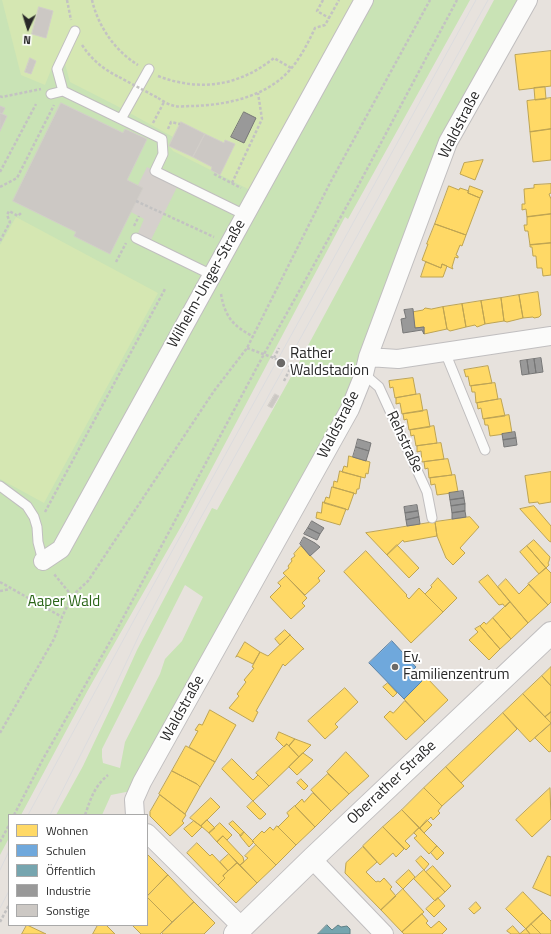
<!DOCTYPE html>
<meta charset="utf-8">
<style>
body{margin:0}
#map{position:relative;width:551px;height:934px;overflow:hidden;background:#e7e2dd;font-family:"Titillium Web",sans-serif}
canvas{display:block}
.legend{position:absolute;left:8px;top:814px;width:140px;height:112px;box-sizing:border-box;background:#fff;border:1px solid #a9a9a9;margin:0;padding:5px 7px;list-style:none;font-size:12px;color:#282828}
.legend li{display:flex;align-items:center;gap:8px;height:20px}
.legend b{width:20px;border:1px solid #a9a9a9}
.north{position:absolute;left:8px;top:8px;width:40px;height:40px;-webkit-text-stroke:3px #fff;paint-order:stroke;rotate:184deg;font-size:11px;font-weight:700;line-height:16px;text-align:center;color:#282828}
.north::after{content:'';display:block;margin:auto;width:14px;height:18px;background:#282828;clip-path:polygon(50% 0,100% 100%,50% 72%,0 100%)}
</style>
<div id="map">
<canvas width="551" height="934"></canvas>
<ul class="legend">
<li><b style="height:11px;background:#ffd966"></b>Wohnen</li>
<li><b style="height:11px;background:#6fa8dc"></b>Schulen</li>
<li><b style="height:11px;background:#76a5af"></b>Öffentlich</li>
<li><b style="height:11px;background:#999"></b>Industrie</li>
<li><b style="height:11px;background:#ccc8c4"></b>Sonstige</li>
</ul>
<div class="north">N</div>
</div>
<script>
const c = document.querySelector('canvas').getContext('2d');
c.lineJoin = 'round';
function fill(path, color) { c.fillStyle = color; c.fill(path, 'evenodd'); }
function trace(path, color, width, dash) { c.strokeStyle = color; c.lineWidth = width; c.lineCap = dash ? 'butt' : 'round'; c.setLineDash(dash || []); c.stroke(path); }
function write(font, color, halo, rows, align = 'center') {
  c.font = font + ' "Titillium Web",sans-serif'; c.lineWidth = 4; c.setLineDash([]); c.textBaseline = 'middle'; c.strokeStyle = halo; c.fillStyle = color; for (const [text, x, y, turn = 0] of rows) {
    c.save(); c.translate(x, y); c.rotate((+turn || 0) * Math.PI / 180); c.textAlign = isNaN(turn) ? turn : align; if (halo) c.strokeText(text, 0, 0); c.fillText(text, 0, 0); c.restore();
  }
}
fill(new Path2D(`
 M0,0H470L348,219L345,217L183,523L88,690L21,815H9V838L0,855Z
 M494,0H525L450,132L359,377L136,790L111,795L102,815H56L83,766L113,703L137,650L212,508L217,510L297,366ZM185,585L203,597L182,641L165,659L160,674L125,742L120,768L103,763L102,757V749Z`), '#c9e3b5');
fill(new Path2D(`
 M2,0H355L250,190L173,151L169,146L173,137L117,106L70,82L65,64L55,60L45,85L21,75Z
 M16,217L158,293L44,503L0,479V245Z`), '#d5e7b2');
fill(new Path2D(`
 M147,167L179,183L149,244L136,238L144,219L131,212L143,188L138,185Z`), '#d5d0cc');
const homes = new Path2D(`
 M551,51V86L519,90L515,55Z
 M545,87L546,99L535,100L534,88Z
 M551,98V129L530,132L527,101Z
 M551,129V160L533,162L530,132Z
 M483,160L475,180L460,174L464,163Z
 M551,184V193L549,194L551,199V214L527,217L526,209L522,210V204H525L524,189L534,188V185Z
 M449,186L459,190L460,188L469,191L468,193L480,198L466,235L435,224Z
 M470,186L483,191L480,198L468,193Z
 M551,214V243L530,245L528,231H525L524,225H527V217Z
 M435,224L466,235L462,246L460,245L456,255L458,256V258L455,257L452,267L453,269L442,264L441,268L422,260L428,244H427Z
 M551,243V275L543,276L542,268H537L536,256H533L532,247H530V245Z
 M426,262L441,268L442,264L447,266L443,277H421Z
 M538,292L541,315L539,317L534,318L533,317L523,318L519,295Z
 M519,295L523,318L507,322L504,321L501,298Z
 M501,298L504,321L485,324L481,301Z
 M481,301L485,324L477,327L475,325L466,327L462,304Z
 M462,304L466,327L450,331L447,329L443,307Z
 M443,307L447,329L424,334V327L415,328L412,312L423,310L425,308L431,309Z
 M488,366L492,383L470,386L468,376L466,377L464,370Z
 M413,378L416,394L395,398L393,387L390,388L389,381Z
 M495,383L498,399L476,403L475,392H472L471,386Z
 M420,394L423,411L402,414L400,403L396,404V398Z
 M501,399L505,416L483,419L481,408L478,409L477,403Z
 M427,410L430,427L409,430L407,419L404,420L403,414Z
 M509,415L512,433L490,436L488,425H485L484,419Z
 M434,426L437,443L416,446L414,435L411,436L410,430Z
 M441,443L444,459L422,462L421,451L417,452V446Z
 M349,456L370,462L368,474L366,473L365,478L342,472L344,466L347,467Z
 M448,459L452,475L429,478L428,468L425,469L424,462Z
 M340,471L361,477L359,489H357L356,494L333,487L334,481L337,482Z
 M551,472V502L539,504L538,502L529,503L525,476Z
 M455,475L458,492L437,495L435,484L431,485L430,478Z
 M332,487L354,493L348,510L324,503L326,497L329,498Z
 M323,502L346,509L340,525L316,518L317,512L321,513Z
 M534,506L551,526V542L549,541L520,509Z
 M470,517L479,527L460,548L465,553L453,565L446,558L437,536L435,522Z
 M435,522L437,536L404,542L403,540L387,555L366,533Z
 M534,540L550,557L549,561L548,563L549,565L546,568L527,546Z
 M397,545L419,568L409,578L387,555Z
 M301,546L325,571L318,578L320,581L305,595L283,573L289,568L288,566L292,561L291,559L295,556L294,554Z
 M527,546L546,568L539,574L520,552Z
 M366,551L407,595L406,596L409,599L419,588L443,612L411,643L344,572Z
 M546,568L551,573V602L548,605L528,584Z
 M488,575L510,602L505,607L503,604L499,605L479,582Z
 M286,576L307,598L302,603L305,606L291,619L270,597L281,586L278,583Z
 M438,578L457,598L443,612L425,594L432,587L431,586Z
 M506,579L519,594L529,584L548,605L528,623L498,587Z
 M510,602L528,623L511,639L493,618Z
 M493,618L511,639L500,649L480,626L484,622L486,624Z
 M480,626L500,649L489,660L469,640L478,632L475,629Z
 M285,630L290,635L280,645L275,639Z
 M289,634L304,649H303L285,666L283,664L256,711L258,712L253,722L229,708L239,696L237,694L246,682L244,680L254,668L252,667L260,652L268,656L290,635Z
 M245,642L260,652L253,664L237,656L236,657Z
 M551,667V686L542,676Z
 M542,676L551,686V712L545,717L523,694Z
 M426,677L448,700L425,722L404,699Z
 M388,683L397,693L393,697L383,687Z
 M345,688L358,702L335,724L338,727L325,739L308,721Z
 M523,694L551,723L530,742L503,713Z
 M405,701L425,722L406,740L384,717L390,711L393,713Z
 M210,710L236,725L215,762L189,747L198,731L195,730L199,724L202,725Z
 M551,712V723L545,717Z
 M503,713L517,729L461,783L446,767Z
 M551,724V751L549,752L535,738Z
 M279,732L295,739L289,746L287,744L284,747L276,739Z
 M295,739L311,745L299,757L289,746Z
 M287,744L299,757L269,786L256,773Z
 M186,746L215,762L200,787L197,784L172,771Z
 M346,752L369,776L349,794L327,772Z
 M303,753L313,760L297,775L289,767Z
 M232,759L253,780L258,775L269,786L253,801L222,769Z
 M446,767L464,786L442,806L424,788Z
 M172,771L197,784L200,787L185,814L159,794Z
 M328,774L349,794L331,811L311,790Z
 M301,779L308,786L304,790L297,783Z
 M424,788L442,806L438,811L440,813L433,820L431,817L420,828L402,810Z
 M550,788L551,819L532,837L516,820Z
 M313,793L331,811L315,827L295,806L302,799L304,802Z
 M160,795L186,815L182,821L184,823L170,836L150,816V812Z
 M211,798L220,807L201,826L190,818Z
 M253,801L266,814L261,819H259L247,807Z
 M295,806L315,827L296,845L278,827L289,816L287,813Z
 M402,810L419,828L405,841L410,846L406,850L383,827Z
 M207,820L215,828L209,833L201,826Z
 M427,820L432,825L424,833L420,828Z
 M194,821L202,827L192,837L184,829Z
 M233,821L244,832L241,836L229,824Z
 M220,823L232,835L227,840L223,836L217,842L209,833Z
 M277,826L296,845L276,865L252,841L262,831L264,833L270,827L273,830Z
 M383,827L404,849L396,857L393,853L380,865L363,846Z
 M419,828L437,846L429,854L414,838L417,836L414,833Z
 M244,832L254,842L249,847L240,836Z
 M223,836L243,857L244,862L240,865L217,842Z
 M197,843L210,856L212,854L228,871L223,876L225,878L218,885L187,853Z
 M256,845L276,865L257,883L240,865L248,858L245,856Z
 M437,846L444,853L437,860L431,853Z
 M363,847L377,862L366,872L376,882L378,881L380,882L384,878L392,887L390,889L396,896L381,910L345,873L346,863Z
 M147,854L168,875L147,896Z
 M229,854L237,863L228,871L220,862Z
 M421,856L429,864L424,870L416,861Z
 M548,856L551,857V896L533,888Z
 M237,863L257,883L236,903L218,885L225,878L223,876Z
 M433,866L451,886L445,892L426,872Z
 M409,870L415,877L403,889L396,882Z
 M424,870L445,892L435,901L414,879Z
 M168,875L194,902L172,922L147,897Z
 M403,889L424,912L402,932L381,910Z
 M523,892L543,913L526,929L506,909Z
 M147,897L172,922L160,934H141L132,925H147Z
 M438,898L445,906L434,917L426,909Z
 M194,902L215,923L204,934H163L162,933Z
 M476,902L481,908L474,914L469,909Z
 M543,913L551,921V934H541L531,924Z
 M422,914L428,921L426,923L431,928L439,921L447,929L442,934H404L402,932Z
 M531,924L541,934H530L526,929Z
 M27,925L46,934H22Z
 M98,925H106L115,934H93Z
 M513,926L520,934H511L507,931Z
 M526,929L530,934H520Z`);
fill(homes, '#ffd966');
trace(homes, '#bea453', 1);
const schools = new Path2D(`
 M392,641L416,667L412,671L422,681L404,699L369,663Z`);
fill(schools, '#6fa8dc');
trace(schools, '#5a82a6', 1);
const public = new Path2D(`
 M327,925L332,930L338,925L341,927L347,926L350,929V934H318Z`);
fill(public, '#76a5af');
trace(public, '#5f8086', 1);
const industry = new Path2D(`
 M244,112L256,118L244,143L231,137Z
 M413,309L415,328L424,327V334L422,330L403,333L401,319L406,318L404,310Z
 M541,358L543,372L536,373L534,359Z
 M534,359L536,373L529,374L527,360Z
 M527,360L529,374L522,375L520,361Z
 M515,432L516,438L503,440L502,434Z
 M516,438L517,445L504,447L503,440Z
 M358,439L371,443L369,451L356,447Z
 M356,447L369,451L366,461L353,457Z
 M463,491L464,498L450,500L449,493Z
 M464,498L465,504L451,506L450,500Z
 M465,504V511L452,513L451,506Z
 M417,505L418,511L405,513L404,507Z
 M418,511L419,517L406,520L405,513Z
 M465,511L466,517L452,519V513Z
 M419,517L420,524L407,526L406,520Z
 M312,521L324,528L320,534L308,528Z
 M308,528L320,534L317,540L304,534Z
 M304,537L315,543L320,547L310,556L300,544Z`);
fill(industry, '#999');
trace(industry, '#777', 1);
const building = new Path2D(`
 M39,7L53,11L46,38L32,34Z
 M30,58L36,61L31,74L25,72Z
 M61,103L123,133L125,129L147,139L127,180L143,188L110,254L74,236L76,232L13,201Z
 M0,106L5,108L2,114L0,113Z
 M0,113L7,116L0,131Z
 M181,122L205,134L193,157L169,146Z
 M205,134L224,143L225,140L235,144L220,175L211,170L212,167L193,157Z
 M275,394L279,396L272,408L268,406Z`);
fill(building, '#ccc8c4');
trace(building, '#d2cec9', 1);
const lane = new Path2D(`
 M63,91L57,69L75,31
 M51,94L63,91L162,139L163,154L155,171L245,215
 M121,119L149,69
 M136,238L212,275
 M445,352L485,450
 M364,374L379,387L427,492L432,518
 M0,486L27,506L34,517L37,527L38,542L43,561`);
const street = new Path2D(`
 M368,357L398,359L551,336
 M43,561L61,549L364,0
 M135,815L134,800L142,782L350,409L364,374L368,357L448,142L528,0
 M147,833L242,927
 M312,859L384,934`);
const secondary = new Path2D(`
 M235,934L312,859L551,633`);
trace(lane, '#c0bebf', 11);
trace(street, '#c0bebf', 20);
trace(secondary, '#c0bebf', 24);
trace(new Path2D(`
 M67,0L71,20
 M92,0C98,26 115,51 138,65
 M323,0L317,11L329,18
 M82,45C92,60 103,69 119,77
 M158,76C200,92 239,86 274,58L291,68
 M0,96L2,97L41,89
 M158,98C163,101 169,105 175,106C180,107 187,106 193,106C224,105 260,98 284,76C298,63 307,45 315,28L325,25L339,0
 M153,123L164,102
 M168,129L171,122L180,124
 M0,172L36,104
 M214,174L241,188
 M232,183L262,119L258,93
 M0,187L17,178L54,105
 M136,201L214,237
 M134,226L139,216
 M0,241L10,222L7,215L9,211L18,216L21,213
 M116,262L126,243
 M221,294C225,317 233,326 254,337
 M247,348L274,358L291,367L347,373
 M274,358L279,348
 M284,381L291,367
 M45,512L165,289
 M0,582L62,617
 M0,591L10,589
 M72,596L88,581L214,391L247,348L330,183L430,0
 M0,733L54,639L62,617L72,596L54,574
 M14,815L43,759L115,633L264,354L358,186L457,0
 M85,815C91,798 94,787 108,775
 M0,842L9,825
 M0,922L9,905`), '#c3c2c2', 2.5, [3, 2]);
trace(lane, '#fbfbfa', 9);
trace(street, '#fbfbfa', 18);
trace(secondary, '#fbfbfa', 22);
trace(new Path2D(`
 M28,815L133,622L476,0
 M50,815L109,699L143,627L194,530L488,0
 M0,870L9,851
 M0,908L9,891`), '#dcdcde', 1);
trace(new Path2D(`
 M119,77L158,98`), '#c3c2c2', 2.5, [3, 2]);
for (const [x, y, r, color] of [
 [281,363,5,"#6b6967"],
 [395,667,4,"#6b6967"]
]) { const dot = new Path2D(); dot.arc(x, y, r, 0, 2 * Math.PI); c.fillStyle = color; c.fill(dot); trace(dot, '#fff', 1.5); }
write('15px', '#282828', '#fff', [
 ["Waldstraße",460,125,-63],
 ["Wilhelm-Unger-Straße",207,284,-61],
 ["Waldstraße",339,425,-63],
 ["Rehstraße",404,442,65],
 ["Waldstraße",183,709,-61],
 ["Oberrather Straße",392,783,-43]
]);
write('15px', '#282828', '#fff', [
 ["Rather",290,354],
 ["Waldstadion",290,371],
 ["Ev.",403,658],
 ["Familienzentrum",403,675]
], 'left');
write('15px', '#2a6518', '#fff', [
 ["Aaper Wald",64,602]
]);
</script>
